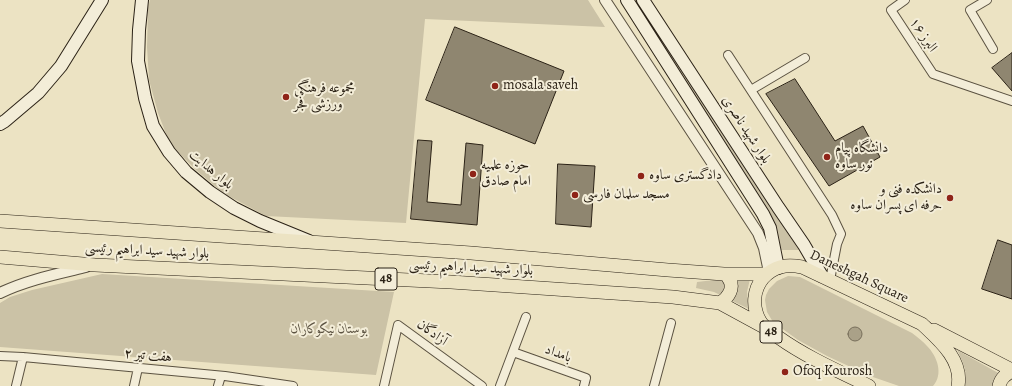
<!DOCTYPE html>
<meta charset="utf-8">
<style>
body{margin:0}
canvas{display:block;background:#ece3c3}
</style>
<canvas width="1012" height="386"></canvas>
<script>
const c = document.querySelector('canvas').getContext('2d');
c.lineJoin = 'round';
function fill(path, color) { c.fillStyle = color; c.fill(path, 'evenodd'); }
function trace(path, color, width, dash) { c.strokeStyle = color; c.lineWidth = width; c.lineCap = dash ? 'butt' : 'round'; c.setLineDash(dash || []); c.stroke(path); }
function write(font, color, halo, rows, align = 'center') {
  c.font = font + ' Alegreya,Amiri,serif'; c.lineWidth = 4; c.setLineDash([]); c.textBaseline = 'middle'; c.strokeStyle = halo; c.fillStyle = color; for (const [text, x, y, turn = 0] of rows) {
    c.save(); c.translate(x, y); c.rotate((+turn || 0) * Math.PI / 180); c.textAlign = isNaN(turn) ? turn : align; if (halo) c.strokeText(text, 0, 0); c.fillText(text, 0, 0); c.restore();
  }
}
fill(new Path2D(`
 M150,0H588L605,27L425,19L406,223L266,216L223,193L196,170L170,144L158,113L149,80L147,47L148,8Z
 M637,3L799,250H781L775,223L643,19Z
 M102,274L394,292L376,375L0,347V303L10,297L32,290Z
 M788,276L800,277L912,333C917,337 923,341 927,346C937,356 944,374 933,386H899L870,376L827,356L798,340L773,322L767,312L765,300L766,295L769,289L777,281Z
 M750,279L747,292L749,309L714,292L696,288L697,282L714,280Z
 M957,350L1000,374L993,383L992,386H965C968,373 963,361 957,350Z`), '#cbc2a6');
const water = new Path2D(`
 M848 334a7 7 0 1 1 14 0a7 7 0 1 1-14 0Z`);
fill(water, '#aaa188');
trace(water, '#776e5a', 1);
const building = new Path2D(`
 M455,27L564,71L535,144L426,100Z
 M1012,53V91L992,68Z
 M795,79L835,141L863,126L880,157L829,186L766,94Z
 M418,140L432,141L427,202L461,205L466,143L483,145L477,225L411,219Z
 M558,164L595,166L591,227L556,224Z
 M998,240L1012,245V299L982,289Z`);
fill(building, '#8f8670');
trace(building, '#2b2216', 1);
const minor = new Path2D(`
 M905,0L891,10L933,74L1012,101
 M987,0L970,10L993,49
 M728,55L832,215L841,234L837,244L830,280
 M751,90L805,58
 M513,352L586,378L584,386
 M0,356L23,357L225,376L293,386
 M16,386L23,357
 M134,386L138,368
 M218,386L221,376
 M384,386L398,325L482,386
 M500,386L526,317
 M654,386L671,323`);
const tertiary = new Path2D(`
 M605,0L758,233L764,248L769,272
 M0,293C27,280 57,274 86,267`);
const secondary = new Path2D(`
 M142,0L139,30L138,61L145,98L153,126L169,152L186,172L210,192L234,208L260,221L309,241
 M627,0L763,214L770,228L778,268
 M643,0L778,207L804,245L822,276
 M0,124L5,121L38,93L61,66L102,0`);
const primary = new Path2D(`
 M0,221L471,253L668,270L724,274H767
 M0,257L95,265L451,282L673,297L720,303L766,328
 M720,303C728,298 735,288 729,279C728,277 726,275 724,274
 M934,330L1012,370
 M869,386C838,371 806,357 778,337C772,332 764,328 760,321C752,307 753,290 763,278C774,266 786,264 802,267L922,324C939,340 963,360 958,386
 M999,386C1001,378 1005,375 1012,371`);
trace(minor, '#5b5241', 10);
trace(tertiary, '#5b5241', 12);
trace(secondary, '#2b2216', 14);
trace(primary, '#2b2216', 14);
trace(minor, '#f3edd8', 8);
trace(tertiary, '#f3edd8', 10);
trace(secondary, '#f3edd8', 12);
trace(primary, '#ece3c3', 13);
for (const [x, y, r, color] of [
 [495,86,4,"#8f2418"],
 [286,97,4,"#8f2418"],
 [827,157,4,"#8f2418"],
 [473,174,4,"#8f2418"],
 [641,176,4,"#8f2418"],
 [575,195,4,"#8f2418"],
 [950,198,4,"#8f2418"],
 [785,372,4,"#8f2418"]
]) { const dot = new Path2D(); dot.arc(x, y, r, 0, 2 * Math.PI); c.fillStyle = color; c.fill(dot); trace(dot, '#f3edd8', 1.5); }
for (const [x, y, w] of [
 [386,279,22],
 [771,332,22]
]) { const box = new Path2D(); box.roundRect(x - w / 2, y - 11, w, 22, 3); c.fillStyle = '#f3edd8'; c.fill(box); trace(box, '#2b2216', 1); }
write('bold 13px', '#2b2216', null, [
 ["48",386,279],
 ["48",771,332]
]);
write('14px', '#2b2216', '#f3edd8', [
 ["البرز ۱۶",923,35,56],
 ["بلوار شهید ناصری",746,130,57],
 ["بلوار هدایت",211,170,40],
 ["بلوار شهید سید ابراهیم رئیسی",147,251,3],
 ["بلوار شهید سید ابراهیم رئیسی",471,268,3],
 ["Daneshgah Square",859,277,25],
 ["آزادگان",432,333,36],
 ["بامداد",558,354,20],
 ["هفت تیر ۲",148,356,5]
]);
write('14px', '#2b2216', '#f3edd8', [
 ["mosala saveh",503,86],
 ["مجموعه فرهنگی",294,89],
 ["ورزشی فجر",294,105],
 ["دانشگاه پیام",835,149],
 ["نور ساوه",835,165],
 ["حوزه علمیه",481,166],
 ["امام صادق",481,182],
 ["دادگستری ساوه",649,176],
 ["دانشکده فنی و",942,190,"right"],
 ["حرفه ای پسران ساوه",942,206,"right"],
 ["مسجد سلمان فارسی",583,195],
 ["Ofoq Kourosh",793,372]
], 'left');
write('italic 14px', '#5b5241', '#f3edd8', [
 ["بوستان نیکوکاران",329,330]
]);
</script>
